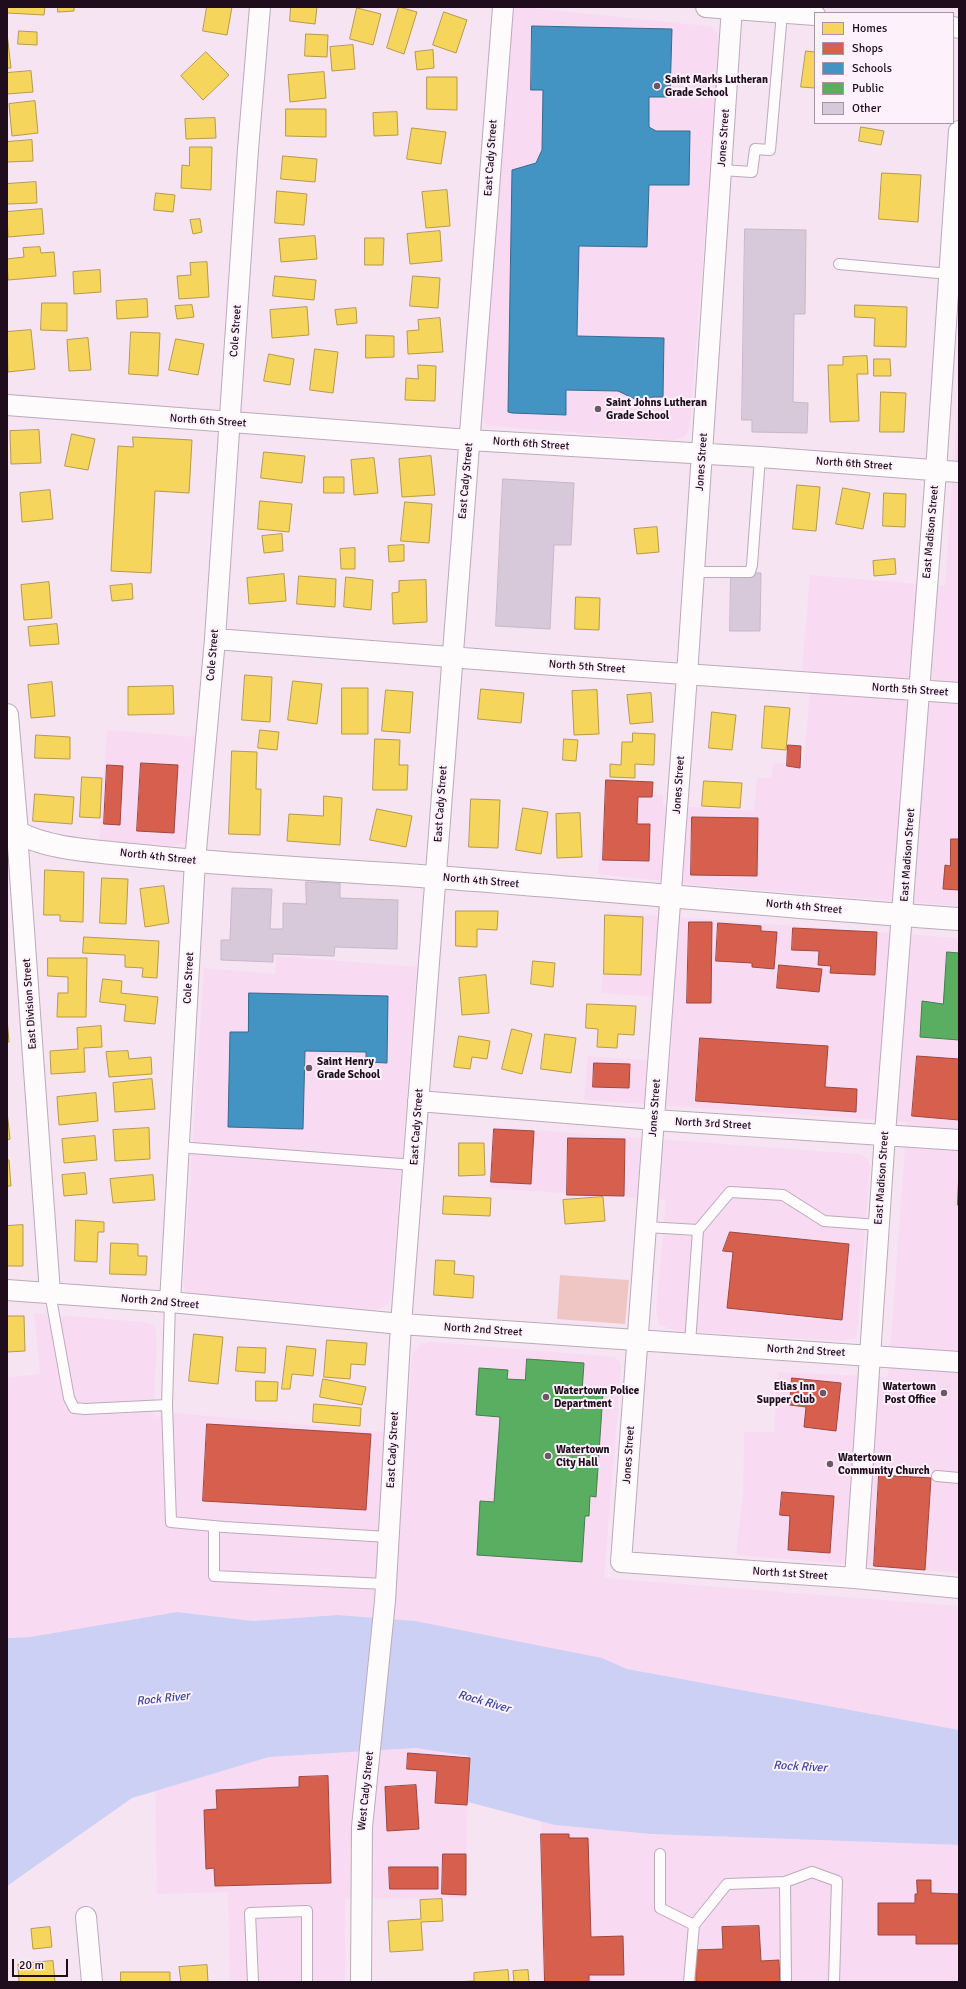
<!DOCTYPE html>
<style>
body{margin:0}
#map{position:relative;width:966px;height:1989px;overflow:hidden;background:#f6e4f3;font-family:Signika,sans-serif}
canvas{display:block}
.frame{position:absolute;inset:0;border:8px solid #1f0c1c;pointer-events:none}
.legend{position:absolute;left:814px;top:12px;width:140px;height:112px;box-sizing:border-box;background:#fdf2fb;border:1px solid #a496a2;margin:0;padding:5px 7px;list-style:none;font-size:12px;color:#1f0c1c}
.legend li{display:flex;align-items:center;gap:8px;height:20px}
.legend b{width:20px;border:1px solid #a496a2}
.scale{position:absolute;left:12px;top:1959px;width:56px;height:18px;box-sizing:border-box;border:2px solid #1f0c1c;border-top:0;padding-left:5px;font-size:12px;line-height:14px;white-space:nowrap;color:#1f0c1c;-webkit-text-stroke:3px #fdf2fb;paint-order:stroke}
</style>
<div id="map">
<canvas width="966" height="1989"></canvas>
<div class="frame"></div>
<ul class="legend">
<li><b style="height:11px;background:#f6d55c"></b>Homes</li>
<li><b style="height:11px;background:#d6604d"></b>Shops</li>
<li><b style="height:11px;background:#4393c3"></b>Schools</li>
<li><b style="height:11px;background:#5aae61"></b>Public</li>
<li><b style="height:11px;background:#d8c9da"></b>Other</li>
</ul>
<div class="scale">20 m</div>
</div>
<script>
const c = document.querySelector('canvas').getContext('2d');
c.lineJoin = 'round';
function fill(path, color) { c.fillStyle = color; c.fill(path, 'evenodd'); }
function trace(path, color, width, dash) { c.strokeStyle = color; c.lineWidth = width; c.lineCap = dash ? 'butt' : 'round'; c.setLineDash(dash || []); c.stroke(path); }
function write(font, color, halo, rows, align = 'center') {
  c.font = font + ' Signika,sans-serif'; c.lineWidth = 4; c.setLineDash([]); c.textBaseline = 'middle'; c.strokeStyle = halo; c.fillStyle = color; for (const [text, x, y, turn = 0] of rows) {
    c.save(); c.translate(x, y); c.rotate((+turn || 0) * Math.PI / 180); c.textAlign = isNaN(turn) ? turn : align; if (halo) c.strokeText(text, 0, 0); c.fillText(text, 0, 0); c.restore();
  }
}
fill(new Path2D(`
 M520,7L698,25L712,27L718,34L720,43L690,424L686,436L680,438L672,440L490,426L484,422L482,415L512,17L514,9Z
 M959,388V906L696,885L598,874L605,790L663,795V805L754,811L757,777L771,779L773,763L803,765L812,671L802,670L810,575L945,586Z
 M107,730L195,737L186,842L173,846L99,841Z
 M607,912L959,938V1573L736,1555L743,1493L744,1432H774L778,1372L888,1377L907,1122L584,1100L588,1056L670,1062L674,998L601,993Z
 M277,956L417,967L391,1298L388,1304L381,1308L375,1310L194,1296L187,1293L183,1286L204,968L275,974Z
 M493,1127L860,1154L867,1158L870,1165L857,1332L855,1338L842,1341L677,1331L660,1325L656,1312L666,1200L489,1188Z
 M34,1313L143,1322L155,1325L157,1345L153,1417L176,1413L406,1434L412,1356L416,1349L421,1344L431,1342L615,1357L620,1362L621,1369L604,1578L959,1606V1730L627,1669L602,1658L415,1621L338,1615L253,1621L177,1612L30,1637L7,1638V1377L40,1374Z
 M416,1748L468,1756L466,1898L345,1899V1982H230L228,1892L157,1894L155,1791L269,1757Z
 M541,1821L555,1825L650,1834L959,1845V1982H542Z`), '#f8dbf2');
fill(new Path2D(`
 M560,1275L629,1280L625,1324L557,1319Z`), '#f0c6c5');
fill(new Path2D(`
 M177,1612L253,1621L338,1615L415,1621L602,1658L627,1669L959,1730V1845L650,1834L555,1825L468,1802V1756L416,1748L269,1757L132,1798L7,1886V1638L30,1637Z`), '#ccd0f4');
const homes = new Path2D(`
 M7,7H45L44,15L7,13Z
 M58,7H74V11L58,12Z
 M207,7H232L227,35L203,31Z
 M291,7H317L315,24L290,21Z
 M399,7L417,12L404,54L387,48Z
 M357,8L381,14L373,45L350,39Z
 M444,12L467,20L456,53L433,45Z
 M19,31L37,32V45L18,44Z
 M7,33L11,68H7Z
 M306,34L328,35L327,57L305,56Z
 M353,45L355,69L332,71L330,47Z
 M433,50L434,68L417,70L415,52Z
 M806,51L815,52V88L801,87Z
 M206,52L229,75L203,100L181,76Z
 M31,71L33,92L7,94V73Z
 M324,72L326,98L290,102L288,75Z
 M427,77H457V110L427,109Z
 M35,101L38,133L12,136L9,104Z
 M286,109H326V137L286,136Z
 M397,112L398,135L374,136L373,113Z
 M215,118L216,138L186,139L185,119Z
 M861,127L884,131L881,145L859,141Z
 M412,128L446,132L441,164L407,159Z
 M32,140L33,161L7,162V142Z
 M190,147H212L211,190L181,188L182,165L189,166Z
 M283,156L317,159L315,182L281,179Z
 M882,173L921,175L918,222L879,219Z
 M36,182L37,203L7,204V184Z
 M447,190L450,226L426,228L422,192Z
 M277,191L307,194L304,225L275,223Z
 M156,193L175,195L173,212L154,210Z
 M42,209L44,234L8,237L7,212Z
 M200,219L202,232L193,234L190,220Z
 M440,231L442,261L410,264L407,234Z
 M315,236L317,259L281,262L279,239Z
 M365,238H384L383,265H365Z
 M40,247L41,253L54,252L56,276L8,280L7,259L24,257L23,248Z
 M207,262L209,297L179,299L177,276L191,275L190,263Z
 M100,270L101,292L74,294L73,272Z
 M275,276L316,280L314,300L273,296Z
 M413,276L440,278L438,308L410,306Z
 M147,299L148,317L117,319L116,301Z
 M42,303H67V331L41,330Z
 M192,305L194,317L177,319L175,306Z
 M855,305L907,307L906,347L874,346L875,318L855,317Z
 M307,307L309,335L272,338L270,310Z
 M356,308L357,323L337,325L335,310Z
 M440,318L443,352L408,354L407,331L419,330L418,320Z
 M31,330L35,369L8,372L7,332Z
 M131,332L160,333L158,376L129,374Z
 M366,335L394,336V357L366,358Z
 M88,338L91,370L69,371L67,340Z
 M176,339L204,344L198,375L169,370Z
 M315,349L338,352L333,393L310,390Z
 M269,354L294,359L290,385L264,381Z
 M867,356L868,374H857L859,421L830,422L828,365H843V357Z
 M874,359H890L891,376H874Z
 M418,365L436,366L435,401L405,400L406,378L418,379Z
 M881,392L906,393L904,432H880Z
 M39,430L41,463L11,464L10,431Z
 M72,434L95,439L88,470L65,466Z
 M133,437L192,440L189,493L155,491L151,573L111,571L118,446L133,447Z
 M264,452L305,456L302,483L261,478Z
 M431,456L435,495L402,497L399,459Z
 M374,458L378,493L354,495L351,460Z
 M324,477H344V493H324Z
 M797,485L820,487L816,531L793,529Z
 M843,488L870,493L863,529L836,524Z
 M50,490L53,519L22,522L20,493Z
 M884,493L906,494L905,527L883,526Z
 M260,501L292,504L289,532L258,529Z
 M405,502L432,504L429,543L401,541Z
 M657,527L659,552L637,554L634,529Z
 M282,534L283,551L264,553L262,536Z
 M404,545V561L389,562L388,546Z
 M355,548V569H341L340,549Z
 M895,559L896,574L874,576L873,561Z
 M284,574L286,601L249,604L247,578Z
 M299,576L336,579L335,607L297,604Z
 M346,577L373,580L371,610L344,607Z
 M426,580L427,622L393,624L392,593L399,592V581Z
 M49,582L52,618L24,620L21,585Z
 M132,584L133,599L112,601L110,586Z
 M576,597L600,598L599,630L575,629Z
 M57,624L59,644L30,646L28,627Z
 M245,675L272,677L270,722L242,720Z
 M293,681L322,684L317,724L288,720Z
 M52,682L55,716L31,718L28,685Z
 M173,686L174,714L128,715V687Z
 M342,688H368V734H342Z
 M481,689L524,693L521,723L478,719Z
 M386,690L413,692L410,733L382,731Z
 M597,690L599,734L574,735L572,691Z
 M651,693L653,722L630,724L627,695Z
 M765,706L790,708L786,750L762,748Z
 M712,712L736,715L732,750L709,748Z
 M260,730L279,732L277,750L258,748Z
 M633,733L655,734L654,765L635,764V778L610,777V764L621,765L622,742H632Z
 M36,735L70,737V759L35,758Z
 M375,739L400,740L399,765H408L407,790H373Z
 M564,739L578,740L576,761L563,760Z
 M232,751L257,752L256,789H261L260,835L229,834Z
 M82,777L102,778L100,818L80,817Z
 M704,781L742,783L740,808L702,806Z
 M35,794L74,797L72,824L33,821Z
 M324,796L342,798L340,845L287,841L289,814L323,816Z
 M471,799L500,800L498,848L469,847Z
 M523,808L548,812L541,854L516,850Z
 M377,809L412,816L406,847L370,840Z
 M580,813L582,857L557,858L556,814Z
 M45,870L84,872L83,922L60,921V915H44Z
 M102,878L128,879L126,924L100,923Z
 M164,886L169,923L145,927L140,889Z
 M456,911H498L497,930L477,929V947L456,946Z
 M605,915L643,917L641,975L604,974Z
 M84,937L159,941L157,978L142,977L143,968L125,967V955L83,953Z
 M48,958H87L86,1017H57L58,993H68V977L48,976Z
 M533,961L555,963L553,987L531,984Z
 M486,975L489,1013L462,1015L459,978Z
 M103,979L122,981L121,993L158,997L155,1024L124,1021L126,1005L100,1002Z
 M587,1004L636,1006L634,1035L618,1034L617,1048L597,1047L598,1029L586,1028Z
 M7,1018L9,1042H7Z
 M101,1026L102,1047L84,1048L85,1072L51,1074L50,1051L78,1049L77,1028Z
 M512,1029L532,1034L522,1074L502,1069Z
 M545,1034L576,1038L571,1073L541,1069Z
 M459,1036L490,1041L487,1059L472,1057L470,1069L454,1067Z
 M128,1051L129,1059L151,1057L152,1074L109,1077L106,1052Z
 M152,1079L155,1109L115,1112L113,1083Z
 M96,1093L98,1121L59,1125L57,1097Z
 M7,1111L10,1139L7,1140Z
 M149,1128L150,1159L115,1161L113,1130Z
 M95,1136L97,1160L64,1163L62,1139Z
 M459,1143H484L485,1175L459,1176Z
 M7,1160H9L11,1186H7Z
 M85,1173L87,1194L64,1196L62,1175Z
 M153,1175L155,1200L113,1203L110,1179Z
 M444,1196L491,1198L490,1216L443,1214Z
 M603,1197L605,1221L565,1224L563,1200Z
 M76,1220L104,1222V1232H98L97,1262L75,1261Z
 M23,1225V1266H7V1226Z
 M111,1243L138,1244V1256H147L146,1275L110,1274Z
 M436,1260L455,1261L454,1274L474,1276L473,1298L434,1295Z
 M7,1316H24L25,1351L7,1352Z
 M194,1334L223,1337L218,1384L189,1381Z
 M327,1340L367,1343L365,1365L351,1364L350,1379L324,1377Z
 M287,1346L316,1349L313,1376L292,1374L290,1389H282Z
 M238,1347L266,1348L265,1373L236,1371Z
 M323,1379L366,1387L362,1405L320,1397Z
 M256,1381L278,1382L277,1401H256Z
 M314,1404L361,1408L360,1426L313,1422Z
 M442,1899L443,1921L421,1922L423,1950L390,1952L388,1921L421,1919L420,1900Z
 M50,1927L52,1947L33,1949L31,1929Z
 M53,1961L55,1982H19L18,1964Z
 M207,1965L208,1982H181L179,1967Z
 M508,1970L509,1982H454L474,1981V1973Z
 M528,1970L529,1982H514L513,1971Z
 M121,1972H170V1982H121Z`);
fill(homes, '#f6d55c');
trace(homes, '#b69949', 1);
const shops = new Path2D(`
 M788,745L801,746L800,768L787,766Z
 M141,763L178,765L174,833L137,831Z
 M107,765L123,766L120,825L104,824Z
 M606,780L653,782L652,797H638L637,824H650L649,861L603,860Z
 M692,817L758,818L757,876L691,875Z
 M951,839H959V895V890L943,889L945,865L950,866Z
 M689,922H712L711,1003H687Z
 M718,923L761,926V931L777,932L774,969L752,967V963L716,961Z
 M793,928L877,932L875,975L830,973L831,966L818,965L819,951L792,950Z
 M779,965L822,969L819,992L777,988Z
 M700,1038L828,1046L825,1087L857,1089L856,1112L696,1101Z
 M917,1056L959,1059V1120L912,1116Z
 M594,1063L630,1064L629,1088L593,1087Z
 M494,1129L534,1131L531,1184L491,1182Z
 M568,1138L625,1139L624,1196L567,1195Z
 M959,1169V1205H958Z
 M730,1232L849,1244L842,1320L727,1308L733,1252L723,1251Z
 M792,1378L841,1383L836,1431L804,1427L806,1407L790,1405Z
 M207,1424L371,1434L366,1510L203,1501Z
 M879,1475L931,1478L925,1570L874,1566Z
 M782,1492L834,1496L830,1553L788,1550L790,1516L780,1515Z
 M408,1753L470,1758L467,1805L435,1803L437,1771L407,1769Z
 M328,1776L331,1883L215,1886L214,1868L206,1869L204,1810L217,1809L216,1790L299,1787V1777Z
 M416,1785L419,1829L387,1831L385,1787Z
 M541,1834H569V1838H588L591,1937L623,1936L624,1975H589V1982H545Z
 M443,1854H466V1895L442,1894Z
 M389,1867H438V1889H390Z
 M917,1880H931V1893L959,1894V1944H916V1935H878V1903H915V1894H917Z
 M759,1926L761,1961L779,1960L780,1982H696L695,1950L723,1949L722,1927Z`);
fill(shops, '#d6604d');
trace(shops, '#9f473e', 1);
const schools = new Path2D(`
 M532,26L672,29L670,97H649V127L656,131H690L689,185H649L647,247L579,246L577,336L664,338L663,397H652L650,402L639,401L618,391L566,390V415L512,413L508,412L512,170L536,163L542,150L543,90H531Z
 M249,993L388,996L387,1063L366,1062V1052L305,1051L303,1129L228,1127L230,1032H248Z`);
fill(schools, '#4393c3');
trace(schools, '#386a91', 1);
const public = new Path2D(`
 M947,952L959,953V1040L920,1037L922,1001L943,1004Z
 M527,1359L584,1363L582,1392L603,1393L596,1497L590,1496L589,1516H585L582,1562L477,1555L480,1501L494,1502L500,1417L476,1415L479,1368L508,1370L507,1379L525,1380Z`);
fill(public, '#5aae61');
trace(public, '#487d4c', 1);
const building = new Path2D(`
 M745,229L806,230L805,314H794L793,402L808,403L807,433L752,432V420H742Z
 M503,479L574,483L571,545H554L550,629L496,626Z
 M731,572L761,573L760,631H730Z
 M306,882L340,883V898L398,900L397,949L335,947L334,956L273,954V962L221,960V940H230L232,888L272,889L270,929H283V903L306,904Z`);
fill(building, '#d8c9da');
trace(building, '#c6b7c8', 1);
const service = new Path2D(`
 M722,170L752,172L755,149L770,150L782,13
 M839,264L949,274
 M693,572H750L752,565L760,457
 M178,1147L414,1165
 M646,1227L698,1230
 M50,1293L69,1398L74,1408L85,1409L167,1405L170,1302
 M690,1344L698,1230L730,1192L783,1195L824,1221L879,1225
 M167,1405L171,1522L224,1527L388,1537
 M937,1476L959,1478
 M214,1526V1576L386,1584
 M660,1854V1908L694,1925L689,1982
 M694,1925L727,1884L785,1882
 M253,1982L250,1913L307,1911V1982
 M786,1982L785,1882L812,1872L837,1881L834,1982`);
const minor = new Path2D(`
 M706,7L815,15
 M732,7L687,675L621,1562L855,1578L959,1588
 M953,27L959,28
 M7,405L469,440L760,457L959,472
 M215,639L554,665L959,693
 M17,833L50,1293
 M418,1101L654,1120L959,1140
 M7,1290L170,1302L401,1324L959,1362
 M170,1302L195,861L215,639L248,149L260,7
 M855,1578L885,1134L936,471L959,131
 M86,1917L92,1982
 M361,1982L362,1827L385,1601L401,1324L503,7`);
const tertiary = new Path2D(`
 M7,715L17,833
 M7,826C42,851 100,851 142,856C239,866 337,870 435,877C610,890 784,907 959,919`);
trace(service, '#bbaab9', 12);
trace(minor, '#bbaab9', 22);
trace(tertiary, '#bbaab9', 24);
trace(service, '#fefbfd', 10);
trace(minor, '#fefbfd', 20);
trace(tertiary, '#fefbfd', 22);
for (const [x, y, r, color] of [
 [657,86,4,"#6a5867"],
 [598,409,4,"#6a5867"],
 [309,1068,4,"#6a5867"],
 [823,1393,4,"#6a5867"],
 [944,1393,4,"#6a5867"],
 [546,1397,4,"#6a5867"],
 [548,1456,4,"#6a5867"],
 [830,1464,4,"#6a5867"]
]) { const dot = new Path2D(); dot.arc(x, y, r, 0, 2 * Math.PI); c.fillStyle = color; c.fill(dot); trace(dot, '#fdf2fb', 1.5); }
write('bold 11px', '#1f0c1c', '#fdf2fb', [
 ["Saint Marks Lutheran",665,80],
 ["Grade School",665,93],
 ["Saint Johns Lutheran",606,403],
 ["Grade School",606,416],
 ["Saint Henry",317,1062],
 ["Grade School",317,1075],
 ["Elias Inn",815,1387,"right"],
 ["Supper Club",815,1400,"right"],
 ["Watertown",936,1387,"right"],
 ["Post Office",936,1400,"right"],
 ["Watertown Police",554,1391],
 ["Department",554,1404],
 ["Watertown",556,1450],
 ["City Hall",556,1463],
 ["Watertown",838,1458],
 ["Community Church",838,1471]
], 'left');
write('11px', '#1f0c1c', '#fdf2fb', [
 ["Jones Street",724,138,-86],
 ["East Cady Street",491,158,-86],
 ["Cole Street",236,331,-86],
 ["North 6th Street",208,421,4],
 ["North 6th Street",531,444,4],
 ["Jones Street",702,462,-86],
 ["North 6th Street",854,464,4],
 ["East Cady Street",466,481,-85],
 ["East Madison Street",931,532,-85],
 ["Cole Street",213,655,-85],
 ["North 5th Street",587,667,4],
 ["North 5th Street",910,690,4],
 ["Jones Street",679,785,-86],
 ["East Cady Street",441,804,-86],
 ["East Madison Street",908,855,-86],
 ["North 4th Street",158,857,6],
 ["North 4th Street",481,881,5],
 ["North 4th Street",804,907,5],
 ["Cole Street",189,978,-87],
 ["East Division Street",30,1004,-94],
 ["Jones Street",655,1108,-86],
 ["North 3rd Street",713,1124,3],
 ["East Cady Street",417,1127,-86],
 ["East Madison Street",882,1178,-86],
 ["North 2nd Street",160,1302,5],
 ["North 2nd Street",483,1330,4],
 ["North 2nd Street",806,1351,3],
 ["East Cady Street",393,1450,-87],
 ["Jones Street",629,1455,-86],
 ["North 1st Street",790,1574,4],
 ["West Cady Street",366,1791,-84]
]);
write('italic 12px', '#374699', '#fdf2fb', [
 ["Rock River",163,1699,-6],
 ["Rock River",484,1702,16],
 ["Rock River",800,1767,3]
]);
</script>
